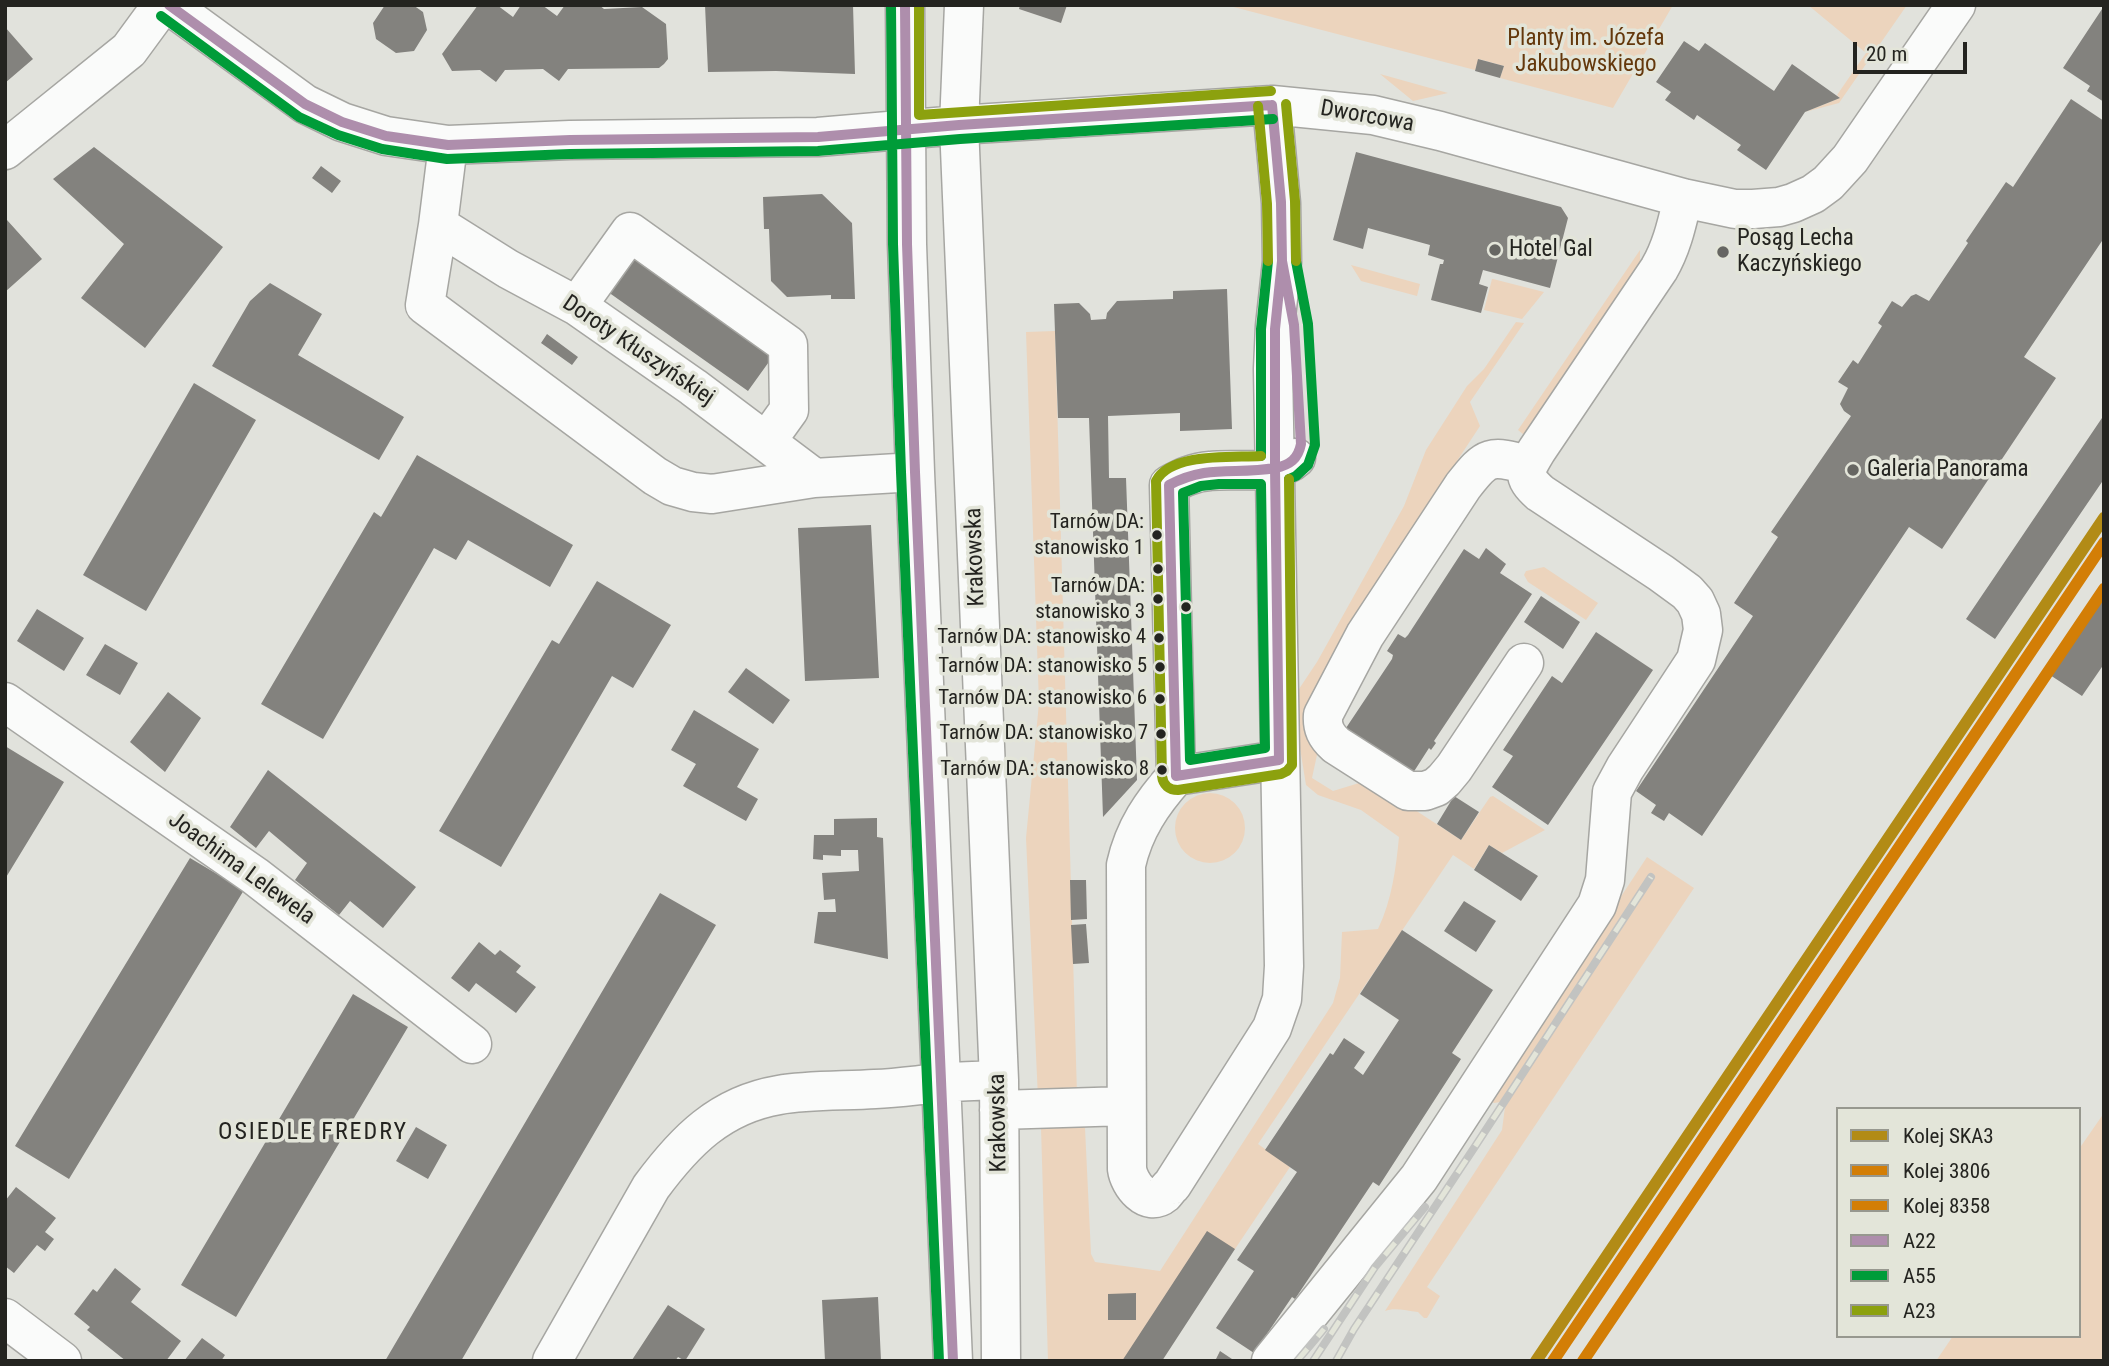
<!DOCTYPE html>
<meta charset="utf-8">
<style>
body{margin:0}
#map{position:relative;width:2109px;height:1366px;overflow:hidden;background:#e1e2dc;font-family:"Roboto Condensed",sans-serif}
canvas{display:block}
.frame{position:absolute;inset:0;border:7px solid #242420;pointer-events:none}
.legend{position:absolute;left:1836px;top:1107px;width:245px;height:231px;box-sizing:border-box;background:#e3e5d9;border:2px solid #97988f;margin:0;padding:9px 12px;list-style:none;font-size:21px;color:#242420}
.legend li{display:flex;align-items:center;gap:14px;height:35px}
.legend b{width:35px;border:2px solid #97988f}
.scale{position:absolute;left:1853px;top:42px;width:114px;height:32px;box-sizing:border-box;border:4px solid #242420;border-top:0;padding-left:9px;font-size:21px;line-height:24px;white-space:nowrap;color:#242420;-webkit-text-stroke:5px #e3e5d9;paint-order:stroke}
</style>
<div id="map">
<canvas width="2109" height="1366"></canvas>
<div class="frame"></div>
<ul class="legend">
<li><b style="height:9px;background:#b28b16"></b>Kolej SKA3</li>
<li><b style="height:9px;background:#d37e06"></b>Kolej 3806</li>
<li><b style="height:9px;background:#d37e06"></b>Kolej 8358</li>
<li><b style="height:9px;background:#ae8eac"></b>A22</li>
<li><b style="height:9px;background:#009c39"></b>A55</li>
<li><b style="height:9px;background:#8ca10e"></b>A23</li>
</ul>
<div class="scale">20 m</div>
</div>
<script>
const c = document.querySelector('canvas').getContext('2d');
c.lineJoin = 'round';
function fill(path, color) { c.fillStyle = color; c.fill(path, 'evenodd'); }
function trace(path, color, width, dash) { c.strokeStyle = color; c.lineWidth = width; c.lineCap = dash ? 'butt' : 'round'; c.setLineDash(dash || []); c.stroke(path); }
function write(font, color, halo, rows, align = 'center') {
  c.font = font + ' "Roboto Condensed",sans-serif'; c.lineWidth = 7; c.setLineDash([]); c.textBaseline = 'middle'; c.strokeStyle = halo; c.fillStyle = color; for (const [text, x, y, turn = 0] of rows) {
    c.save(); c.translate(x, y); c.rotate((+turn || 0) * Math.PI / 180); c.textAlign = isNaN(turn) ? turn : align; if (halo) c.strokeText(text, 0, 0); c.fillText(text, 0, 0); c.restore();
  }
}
fill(new Path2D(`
 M1226,5H1673L1613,108L1500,78L1504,66L1479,59L1475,70Z
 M1808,5H1907L1839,103L1805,112L1840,98L1837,95L1866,53Z
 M1380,74L1448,93L1413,101Z
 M1640,250V262L1524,435L1518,430Z
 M1351,265L1420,284L1417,296L1361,281Z
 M1492,279H1493L1544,292L1522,319L1484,310Z
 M1516,322L1524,323L1470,402L1480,426L1457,461L1445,494L1320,741L1312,778L1333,791L1369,780L1461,840L1490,797L1493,796L1545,830L1502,853L1489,845L1474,869L1453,855L1258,1144L1290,1167L1235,1249L1122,1361H1048L1041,1128L1078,1125L1085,1128L1091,1254L1095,1262L1160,1271L1333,1003L1340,978L1342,932L1378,929C1392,900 1396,868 1399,837L1361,810L1318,795L1306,785L1294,711L1297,692L1317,662L1404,506L1426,450L1467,386L1484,369Z
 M1055,331L1077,1095L1038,1098L1026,838L1039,703L1026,332Z
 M1544,567L1598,603L1586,620L1528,582L1524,575L1526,571Z
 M1175 828a35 35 0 1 1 70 0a35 35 0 1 1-70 0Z
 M1647,857L1694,888L1427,1287L1440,1296L1427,1318H1424L1418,1312C1406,1311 1395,1307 1385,1311L1502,1130L1505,1107L1500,1102L1494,1103L1488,1099Z
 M2104,1113V1361H1936L1953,1336H2079V1149Z`), '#ecd4bd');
fill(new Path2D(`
 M385,5H413L423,12L427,30L414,51L396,53L376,39L373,23Z
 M478,5H497L513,17L521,5H542L557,16L565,5H599L604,9L642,7L666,24L668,59L664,64L659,68L568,69L559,81L543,69L505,70L496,82L480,70L452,71L442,54Z
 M705,5H853L855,74L776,71L708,72Z
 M1020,5H1067L1061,23L1019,9Z
 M2104,6V102L2087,91L2090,86L2063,68Z
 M5,27L33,59L5,83Z
 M1684,41L1699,51L1705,43L1774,91L1792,64L1840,98L1805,112L1766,170L1737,150L1741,145L1697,115L1694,120L1665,100L1671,92L1656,82Z
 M1478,59L1504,66L1500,78L1475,71Z
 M2071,99L2104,121V238L2024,357L2056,378L1942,549L1909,527L1702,836L1669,813L1664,821L1651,813L1656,805L1636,791L1753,616L1734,603L1778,537L1771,532L1851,416L1844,411L1840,404L1848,388L1838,382L1853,360L1858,364L1882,326L1878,323L1892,301L1902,307L1911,296L1916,294L1929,301L1968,243L1966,241L2006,182L2013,187Z
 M94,147L223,247L145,348L81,298L124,244L53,179Z
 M1356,152L1561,207L1568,218L1550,288L1483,270L1479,284L1488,287L1481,313L1431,300L1440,264H1443L1444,260L1428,255L1430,245L1368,228L1363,249L1333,240Z
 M321,166L341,181L332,193L312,178Z
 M822,194L852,223L855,299H831V295L787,297L771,281L769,229H764L763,197Z
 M7,220L42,259L5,292V222Z
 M630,247L776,352L748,391L601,287Z
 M270,283L322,314L298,355L404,417L379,460L212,366L250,301Z
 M1227,289L1232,429L1180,431V413L1108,416L1109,478H1126L1137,780L1103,817L1089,418H1058L1054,304L1079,303L1090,314L1091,320L1106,319L1107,313L1117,301L1173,299V291Z
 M547,334L578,357L572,365L541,343Z
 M194,383L256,420L146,611L83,575Z
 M2104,415V479L1995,639L1966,619Z
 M417,455L573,545L550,587L468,540L456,560L434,548L323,739L261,704L374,512L381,517Z
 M871,525L879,678L805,681L798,528Z
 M1486,548L1506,564L1500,573L1532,594L1434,741L1436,743L1431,750L1429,748L1413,773L1346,728L1392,659L1393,655L1387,651L1398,634L1405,638L1408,635L1464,549L1479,559Z
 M597,581L671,625L633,688L612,676L501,867L439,831L552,640L559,644Z
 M1541,596L1580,622L1563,649L1524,622Z
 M2104,596V664L2082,696L2050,675Z
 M37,609L84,638L64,671L17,641Z
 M1596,632L1653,670L1548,825L1492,787L1513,756L1503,750L1552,676L1562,683Z
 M105,644L138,663L120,695L86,675Z
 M746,668L790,700L773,724L728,692Z
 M168,692L201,718L165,772L130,742Z
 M694,710L759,749L737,787L758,799L746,821L683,786L696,764L671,750Z
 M5,746L64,782L5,879Z
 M268,770L416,887L383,928L350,901L339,915L295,880L307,863L269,831L256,848L230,827Z
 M1454,796L1479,812L1461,840L1437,824Z
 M877,818V837L883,838L888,959L814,943L818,912H836L835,899L824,900L822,873L859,871L858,850H841V856L823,855V860L813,859L814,835H834V819Z
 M1489,845L1538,876L1521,901L1474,870Z
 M190,858L244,890L69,1179L15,1146Z
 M1070,880H1086L1087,919L1071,920Z
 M660,893L716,925L461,1361H385Z
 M1464,901L1496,921L1476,952L1444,931Z
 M1086,924L1089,963L1073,964L1071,925Z
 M1402,930L1493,990L1452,1053L1461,1059L1379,1186L1373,1182L1295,1299L1292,1297L1254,1353L1216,1328L1254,1271L1237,1260L1297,1172L1265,1150L1330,1053L1333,1055L1344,1038L1365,1052L1354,1068L1363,1075L1399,1020L1360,994Z
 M479,942L495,955L500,950L521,966L516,972L536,987L516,1013L476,983L469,992L451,978Z
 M353,994L408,1027L236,1317L181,1285Z
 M416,1127L447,1145L428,1179L396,1161Z
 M16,1187L56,1218L45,1232L54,1239L45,1251L37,1245L14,1273L5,1266V1201Z
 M1207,1231L1235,1249L1162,1361H1122Z
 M115,1268L141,1289L131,1302L181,1341L166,1361H126L87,1330L90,1327L74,1314L93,1289L97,1292Z
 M1136,1293V1320H1108V1294Z
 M878,1297L881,1361H825L822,1300Z
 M668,1305L705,1329L685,1361L678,1357L675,1361L632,1360Z
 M202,1338L225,1355L221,1361H184Z
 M1220,1351L1235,1361H1215Z`), '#83827e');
const minor = new Path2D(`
 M169,5L305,104L342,122L386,136L448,145L570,140L818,137L959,125L1272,105L1373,115L1440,131L1683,198L1735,209H1753L1779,207L1793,203L1813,194L1828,183L1850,159L1956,5
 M905,5L907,244L915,472L953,1361
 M964,5L959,125L999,1080L1001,1361
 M1272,105L1281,203L1282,262L1275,326L1273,369L1284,966L1282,999L1272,1028L1172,1185C1171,1185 1165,1193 1164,1194C1147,1208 1129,1184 1127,1169L1126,865C1134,829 1152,803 1176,776L1279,760
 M448,145L438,225L508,269L577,306L693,387L814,478L915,472
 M5,150L129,50L162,5
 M438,225L425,305L655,476L672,486L693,492L712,494L814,478
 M577,306L630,232L788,345L789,410L766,442
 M1524,663L1454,768L1444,780L1436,787L1425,791H1408L1336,745C1326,736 1322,728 1323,715L1365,635L1463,486C1487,455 1490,455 1528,465
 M5,702L255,876L472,1044
 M1176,776L1169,485C1182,478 1194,472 1210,471C1235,468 1277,476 1296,458
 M999,1110L1126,1106
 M5,1318L62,1361
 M552,1361L651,1187C685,1141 720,1105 779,1095C807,1090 846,1091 875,1089C897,1088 918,1085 940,1083C959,1081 979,1081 999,1080
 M1271,1361L1419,1178L1597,905L1605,880L1612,792L1625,768L1696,660L1703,630L1701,614L1695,601L1687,592L1661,573L1540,493C1521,476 1525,470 1537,450L1659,269C1672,247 1677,223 1683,198`);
trace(minor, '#a6a6a2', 41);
trace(minor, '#fafbfa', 38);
const rail = new Path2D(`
 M1297,1361L1324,1329
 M1313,1361L1375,1267L1425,1207
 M1336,1361L1354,1329L1476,1145L1651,877`);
trace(rail, '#c2c3c1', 8);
trace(rail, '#e3e5d9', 5, [16]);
trace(new Path2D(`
 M169,5L305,104L342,122L386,136L448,145L570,140L818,137L959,125L1272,105
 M905,5L907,244L915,472L953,1361
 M1272,105L1281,202L1282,261L1281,203Z
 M1275,468L1279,760L1176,776L1169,485C1209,464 1234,475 1275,468Z
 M1275,468V329L1282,261
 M1275,468C1290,465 1298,459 1301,444L1294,325L1282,261`), '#ae8eac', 10);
trace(new Path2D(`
 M891,5L893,244L901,472L939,1361
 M161,16L299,117L338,135L382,149L447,159L570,154L818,151L960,139L1273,119
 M1261,456V329L1268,261
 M1289,479L1296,476L1308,465L1315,445L1308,324L1296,261
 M1219,484H1261L1265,748L1190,760L1183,493L1201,486Z`), '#009c39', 10);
trace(new Path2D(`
 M919,5V115L1271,91
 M1286,104L1295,201L1296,261
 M1258,106L1267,204L1268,261
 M1261,456C1233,458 1171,452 1156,481L1162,776C1163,785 1169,790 1178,790L1281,774L1287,771L1292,765L1289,479`), '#8ca10e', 10);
trace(new Path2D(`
 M1536,1361L2104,518`), '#b28b16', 12);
trace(new Path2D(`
 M1553,1361L2104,543`), '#d37e06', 12);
trace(new Path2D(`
 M1583,1361L2104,589`), '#d37e06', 12);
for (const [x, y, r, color] of [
 [1495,250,7,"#666662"],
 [1723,252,7,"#666662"],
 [1853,470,7,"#666662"],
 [1157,535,6,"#242420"],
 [1158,569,6,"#242420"],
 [1158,599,6,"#242420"],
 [1186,607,6,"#242420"],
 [1159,638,6,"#242420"],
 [1160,667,6,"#242420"],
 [1160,699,6,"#242420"],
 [1161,734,6,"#242420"],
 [1162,770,6,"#242420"]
]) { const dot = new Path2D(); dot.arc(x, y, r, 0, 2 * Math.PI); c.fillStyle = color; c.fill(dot); trace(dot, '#e3e5d9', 2.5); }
write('21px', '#242420', '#e3e5d9', [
 ["Tarnów DA:",1144,523],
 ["stanowisko 1",1144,549],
 ["Tarnów DA:",1145,587],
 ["stanowisko 3",1145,613],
 ["Tarnów DA: stanowisko 4",1146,638],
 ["Tarnów DA: stanowisko 5",1147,667],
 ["Tarnów DA: stanowisko 6",1147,699],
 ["Tarnów DA: stanowisko 7",1148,734],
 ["Tarnów DA: stanowisko 8",1149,770]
], 'right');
write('23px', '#64380c', '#e3e5d9', [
 ["Planty im. Józefa",1586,39],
 ["Jakubowskiego",1586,65]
]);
write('23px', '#242420', '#e3e5d9', [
 ["Dworcowa",1367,117,10],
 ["Doroty Kłuszyńskiej",638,351,34],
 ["Krakowska",976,557,-92],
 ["Joachima Lelewela",241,869,36],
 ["Krakowska",999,1123,-91]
]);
write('23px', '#242420', '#e3e5d9', [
 ["Posąg Lecha",1737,239],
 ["Kaczyńskiego",1737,265],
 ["Hotel Gal",1509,250],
 ["Galeria Panorama",1867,470]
], 'left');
c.letterSpacing = '2px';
write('24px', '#242420', '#e3e5d9', [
 ["OSIEDLE FREDRY",313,1133]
]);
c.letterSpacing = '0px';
</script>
